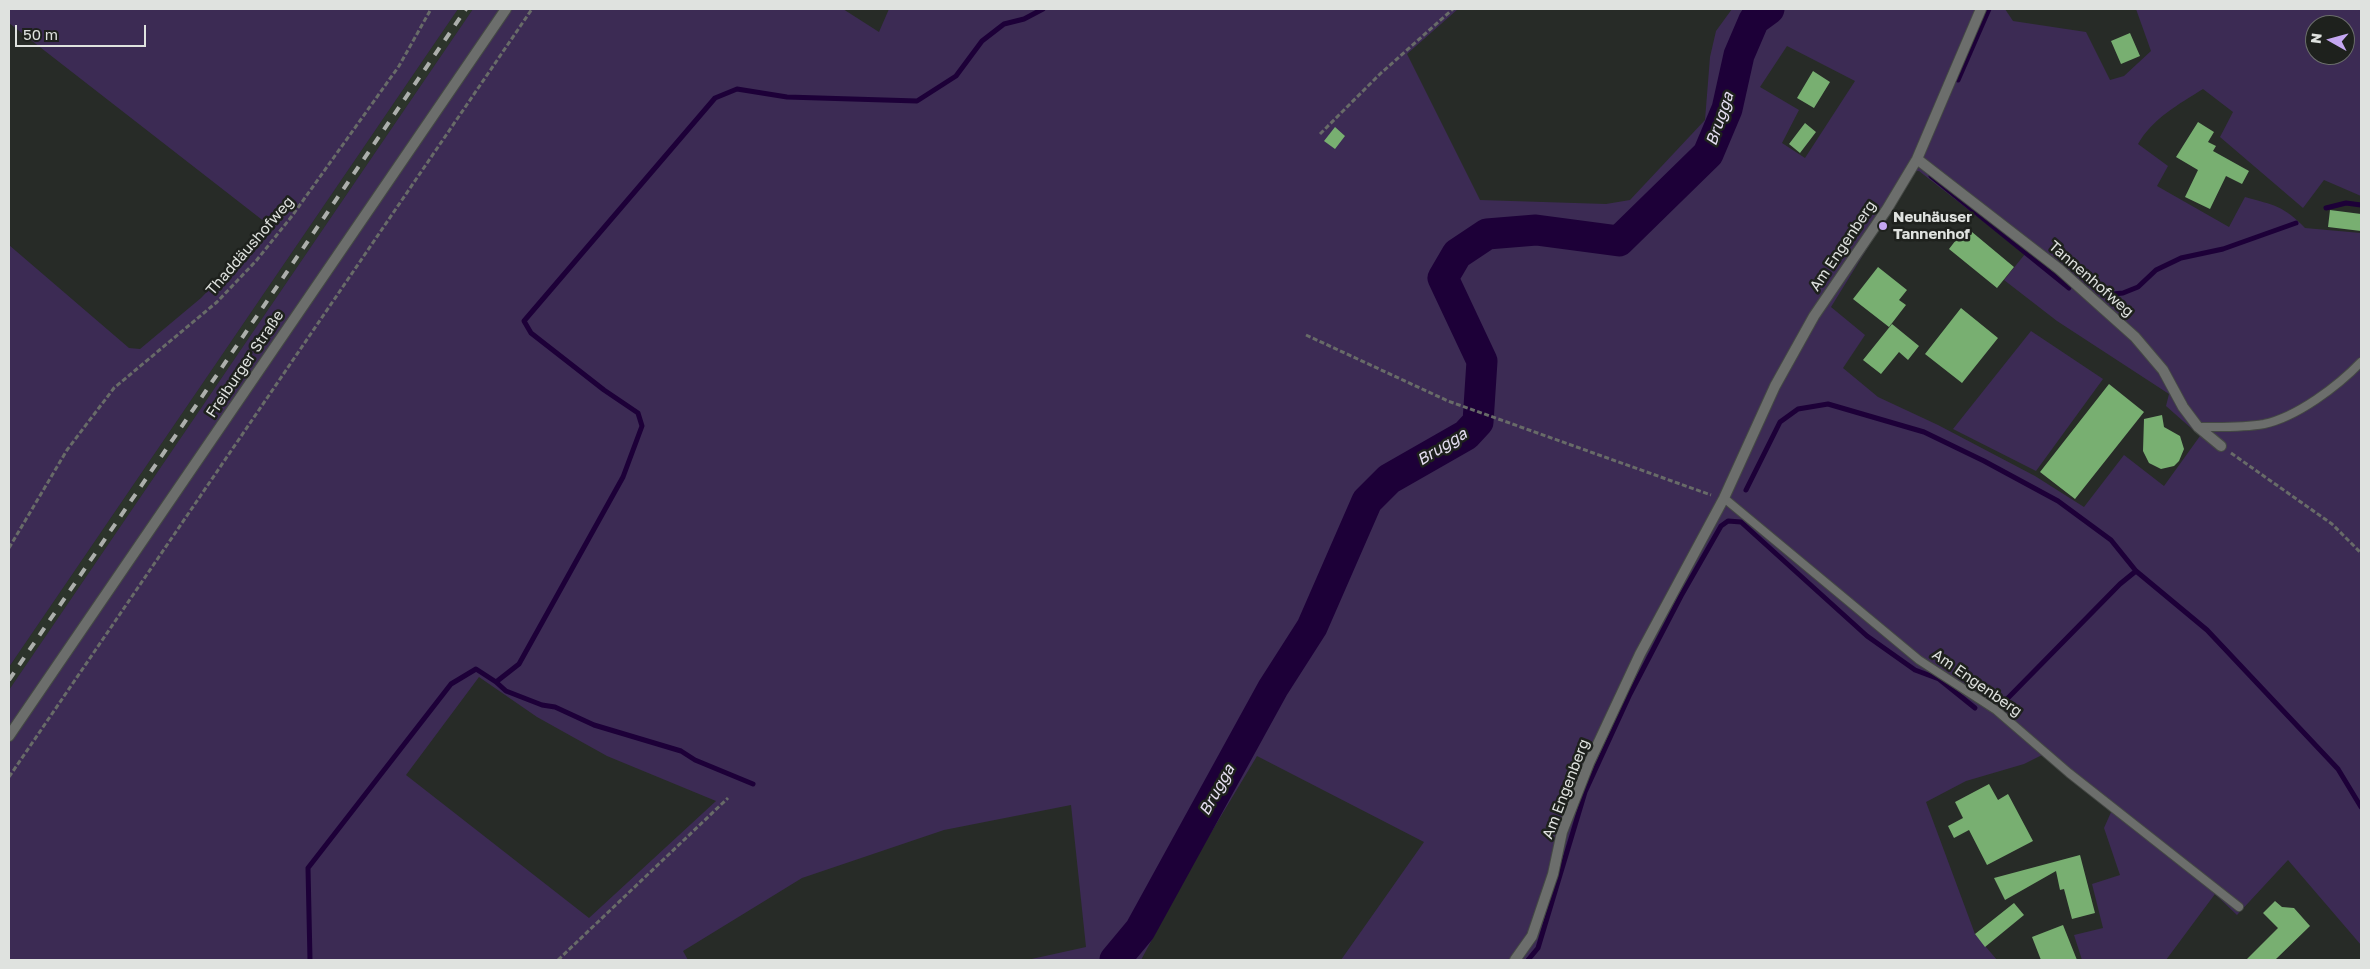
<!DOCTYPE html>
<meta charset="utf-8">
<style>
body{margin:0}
#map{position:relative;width:2370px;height:969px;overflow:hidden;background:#272b27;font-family:"Golos Text",sans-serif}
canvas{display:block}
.frame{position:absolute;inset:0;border:10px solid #dfe2df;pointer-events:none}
.north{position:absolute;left:2305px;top:15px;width:50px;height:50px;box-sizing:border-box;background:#1e211d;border:1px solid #6b6e6b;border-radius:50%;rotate:277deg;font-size:14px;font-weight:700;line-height:20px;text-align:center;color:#dfe2df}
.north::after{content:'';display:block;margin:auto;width:18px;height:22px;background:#c4a7f1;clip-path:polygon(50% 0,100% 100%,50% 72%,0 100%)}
.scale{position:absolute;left:15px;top:25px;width:131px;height:22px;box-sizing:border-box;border:2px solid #dfe2df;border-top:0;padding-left:6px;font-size:15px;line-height:18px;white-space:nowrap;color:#dfe2df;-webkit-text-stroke:4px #1e211d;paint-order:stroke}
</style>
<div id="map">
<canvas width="2370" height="969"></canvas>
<div class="frame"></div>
<div class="north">N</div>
<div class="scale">50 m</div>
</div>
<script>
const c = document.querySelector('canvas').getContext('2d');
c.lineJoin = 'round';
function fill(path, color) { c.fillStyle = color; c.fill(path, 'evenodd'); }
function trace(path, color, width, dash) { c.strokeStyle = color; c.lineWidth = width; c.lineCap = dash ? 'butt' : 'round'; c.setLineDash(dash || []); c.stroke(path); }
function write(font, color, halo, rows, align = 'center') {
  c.font = font + ' "Golos Text",sans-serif'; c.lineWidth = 5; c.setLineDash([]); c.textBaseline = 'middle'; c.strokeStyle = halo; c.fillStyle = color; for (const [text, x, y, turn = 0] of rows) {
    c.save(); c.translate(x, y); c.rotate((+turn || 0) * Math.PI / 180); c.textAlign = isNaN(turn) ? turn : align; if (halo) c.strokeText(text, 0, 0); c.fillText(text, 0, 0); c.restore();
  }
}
fill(new Path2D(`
 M458,9H473L9,690V667Z`), '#2c342b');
fill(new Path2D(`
 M9,9H458L9,667V245L129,348L140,349L201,298L270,226L9,23Z
 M473,9H843L879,32L889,9H1458L1407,54L1480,200L1606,204L1630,200L1705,120L1710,57L1716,31L1732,9H2005L2013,21L2086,32L2110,80L2124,76L2151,51L2136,9H2361V196L2324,180L2303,208L2220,137L2233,112L2203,89C2179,104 2152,119 2138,144L2168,166L2157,186L2229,227L2245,197C2274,205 2284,206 2305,228L2361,233V945L2288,860L2237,915L2215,894L2166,960H2082L2074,935L2103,928L2092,884L2120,875L2104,828L2112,810L2042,755L2024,764L1966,781L1926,802L1975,934L1997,960H1341L1424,842L1257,756L1197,856L1141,960H1027L1086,947L1071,805L944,830L802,878L683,951L688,960H9V690ZM2315,25H2345V55H2315ZM1787,46L1855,81L1805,158L1782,143L1799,110L1760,87ZM1915,171H1919L2025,254L2004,280L2057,321L2169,394L2166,406L2200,436L2164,486L2124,455L2084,507L2035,476L1938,425L1878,397L1843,368L1865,335L1831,307ZM479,677L537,717L607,756L716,801L589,918L406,775Z
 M2031,331L2103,379L2036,471L1953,429Z`), '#3c2b54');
trace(new Path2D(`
 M1958,80L1989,9
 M1931,176L2069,288
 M2326,208L2346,203L2361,205
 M2103,295L2123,293L2138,287L2156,270L2181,258L2223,249L2296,223
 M1746,490L1780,422L1798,409L1828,404L1924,432L1984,461L2058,501L2111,540L2136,571L2207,630L2338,769L2361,807
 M496,682L506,691L542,705L555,707L594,725L681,751L695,760L753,784
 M2006,700L2120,584L2136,571
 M310,960L308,868L451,684L476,669L496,682L519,664L623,477L642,426L638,413L604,390L531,333L524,321L715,98L737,89L787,97L917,101L956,76L982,41L1004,24L1024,19L1043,9
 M1528,960L1538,948L1585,792L1630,694L1681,596L1721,526L1728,521L1741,522L1867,636L1915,670L1939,679L1975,708`), '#1d0038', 5);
trace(new Path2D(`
 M1115,960L1140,930L1273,688L1312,627L1367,501L1389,479L1466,435L1478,422L1482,361L1443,278L1457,254L1487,234L1536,230L1619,241L1708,154L1727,109L1739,55L1754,20L1769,9`), '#1d0038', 31);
fill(new Path2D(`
 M2130,33L2140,56L2121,64L2111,41Z
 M1813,71L1830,82L1814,108L1797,98Z
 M2198,122L2214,132L2208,142L2216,146L2213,151L2249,171L2242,184L2226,176L2210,209L2185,197L2198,170L2176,157Z
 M1805,123L1816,132L1800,153L1789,144Z
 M1335,127L1345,136L1335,149L1324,141Z
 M2330,210L2361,214V231L2328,227Z
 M1966,227L2014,267L1997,288L1949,249Z
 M1878,267L1907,290L1899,300L1906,305L1889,327L1853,299Z
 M1961,308L1998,338L1962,383L1925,354Z
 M1892,324L1919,346L1908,360L1899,352L1881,374L1863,360Z
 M2109,384L2144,412L2075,499L2040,472Z
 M2162,415L2164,427L2180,436L2184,449L2179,461L2174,466L2161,469L2149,463L2143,451L2144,419Z
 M1989,784L1998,800L2008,794L2033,841L1987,865L1969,830L1954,838L1948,826L1963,818L1955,802Z
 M2080,855L2095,913L2072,919L2064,889L2060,890L2056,871L2005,900L1994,878Z
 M2275,901L2282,907L2294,908L2310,926L2275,960H2246L2278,928L2263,913Z
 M2014,903L2024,915L1985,947L1975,934Z
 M2063,925L2077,960H2041L2032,937Z`), '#78af71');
const service = new Path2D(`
 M2198,427C2220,427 2242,428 2264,424C2297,417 2338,386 2361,362
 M1724,498L1919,660L1996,710L2069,773L2239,907`);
const minor = new Path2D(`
 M1917,159L2059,269L2135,337L2163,370L2183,407L2198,427L2221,446
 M1515,960L1532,936L1553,874L1562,832L1589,763L1640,654L1724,498L1775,386L1814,316L1887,209L1917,159L1981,9`);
const tertiary = new Path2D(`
 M9,736L506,9`);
trace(service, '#444844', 10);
trace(minor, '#444844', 12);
trace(tertiary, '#444844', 12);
trace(new Path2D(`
 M1320,134L1380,74L1453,9
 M1306,335L1448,401L1711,495
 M2231,453L2332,524L2361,553
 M9,548L67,450L114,388L217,302L256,261L292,216L399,66L431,9
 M9,777L532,9
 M558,960L728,798`), '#686b68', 3, [5, 2.5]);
trace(service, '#6c6e6c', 8);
trace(minor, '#6c6e6c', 10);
trace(tertiary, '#6c6e6c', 10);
trace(new Path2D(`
 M9,680L466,9`), '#acafac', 4, [9, 9]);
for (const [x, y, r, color] of [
 [1883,226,5,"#c4a7f1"]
]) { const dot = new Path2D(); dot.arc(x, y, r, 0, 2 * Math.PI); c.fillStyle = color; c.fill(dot); trace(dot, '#1e211d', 2); }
write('bold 15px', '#dfe2df', '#1e211d', [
 ["Neuhäuser",1893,217],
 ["Tannenhof",1893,234]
], 'left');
write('15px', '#dfe2df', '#1e211d', [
 ["Thaddäushofweg",250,246,-49],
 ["Am Engenberg",1843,246,-56],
 ["Tannenhofweg",2091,279,41],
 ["Freiburger Straße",245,364,-56],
 ["Am Engenberg",1977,683,35],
 ["Am Engenberg",1566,789,-69]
]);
write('italic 16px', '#e5def1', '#1e211d', [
 ["Brugga",1720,119,-71],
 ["Brugga",1442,447,-32],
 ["Brugga",1217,790,-61]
]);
</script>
